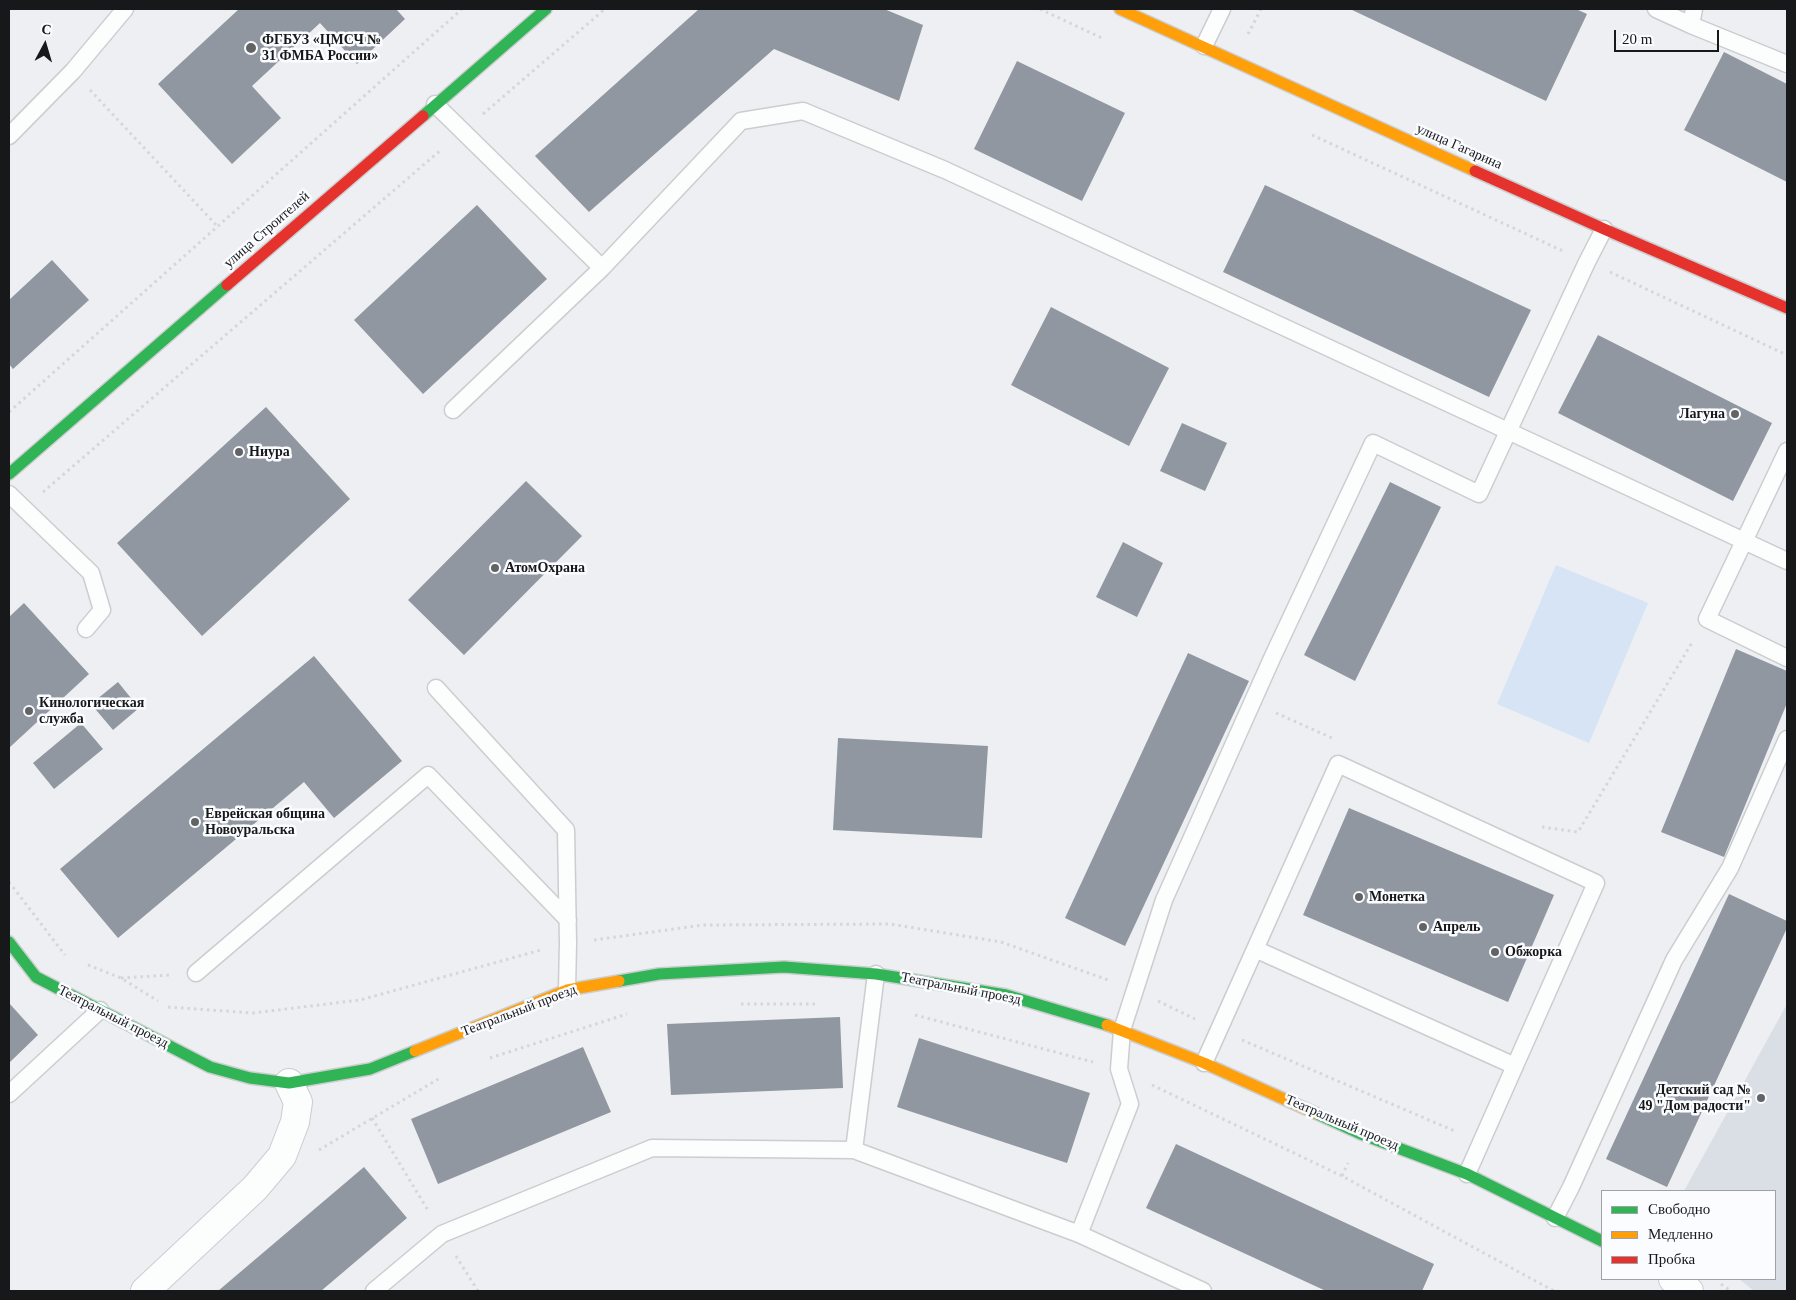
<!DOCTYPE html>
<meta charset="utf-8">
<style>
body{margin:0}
#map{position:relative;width:1796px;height:1300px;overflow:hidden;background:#edeff2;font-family:Georgia,serif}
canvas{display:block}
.frame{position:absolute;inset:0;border:10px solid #171819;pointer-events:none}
.legend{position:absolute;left:1601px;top:1190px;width:175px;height:90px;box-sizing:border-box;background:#fafcff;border:1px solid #9fa1a3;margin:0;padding:6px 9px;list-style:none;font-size:15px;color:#171819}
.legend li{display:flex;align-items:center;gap:10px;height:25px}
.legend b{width:25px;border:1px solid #9fa1a3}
.north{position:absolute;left:20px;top:20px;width:50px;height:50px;-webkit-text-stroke:4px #fafcff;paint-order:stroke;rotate:6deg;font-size:14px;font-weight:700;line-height:20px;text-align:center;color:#171819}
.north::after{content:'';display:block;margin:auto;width:18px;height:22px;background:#171819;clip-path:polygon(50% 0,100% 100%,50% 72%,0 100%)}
.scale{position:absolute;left:1614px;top:30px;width:105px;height:22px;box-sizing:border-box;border:2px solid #171819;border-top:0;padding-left:6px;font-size:15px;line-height:18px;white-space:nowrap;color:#171819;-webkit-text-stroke:4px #fafcff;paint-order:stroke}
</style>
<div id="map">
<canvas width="1796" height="1300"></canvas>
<div class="frame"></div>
<ul class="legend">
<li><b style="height:6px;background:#30b455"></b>Свободно</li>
<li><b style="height:6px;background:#ff9f0a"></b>Медленно</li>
<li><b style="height:6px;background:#e5322d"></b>Пробка</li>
</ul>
<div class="north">С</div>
<div class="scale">20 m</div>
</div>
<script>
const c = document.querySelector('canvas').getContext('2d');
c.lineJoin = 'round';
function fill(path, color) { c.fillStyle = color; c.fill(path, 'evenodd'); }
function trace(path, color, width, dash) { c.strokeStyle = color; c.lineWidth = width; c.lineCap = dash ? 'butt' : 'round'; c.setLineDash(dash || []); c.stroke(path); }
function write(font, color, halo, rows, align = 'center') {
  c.font = font + ' Georgia,serif'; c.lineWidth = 5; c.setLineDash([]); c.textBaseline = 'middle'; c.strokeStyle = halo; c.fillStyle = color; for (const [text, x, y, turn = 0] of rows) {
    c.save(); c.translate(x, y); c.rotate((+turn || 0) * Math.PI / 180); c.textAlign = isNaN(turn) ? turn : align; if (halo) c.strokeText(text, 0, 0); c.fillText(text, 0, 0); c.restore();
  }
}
fill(new Path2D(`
 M1787,1004V1291H1754L1739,1279H1775V1191H1684Z`), '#dadfe6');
fill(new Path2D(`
 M1556,565L1648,603L1589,743L1497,704Z`), '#d6e4f5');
fill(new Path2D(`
 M239,9H396L405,19L357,64L320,23L252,86L281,118L232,164L158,84Z
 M699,9H884L923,25L899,101L774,49L589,212L535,156Z
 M1350,9H1576L1587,14L1546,101Z
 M1724,52L1787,84V182L1684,130Z
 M1017,61L1125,113L1082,201L974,149Z
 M1265,185L1531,310L1489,397L1223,272Z
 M477,205L547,279L423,394L354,320Z
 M52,260L89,300L13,369L9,364V300Z
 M1051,307L1169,368L1129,446L1011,385Z
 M1598,335L1772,423L1733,501L1558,413Z
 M266,407L350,499L202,636L117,543Z
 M1182,423L1227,443L1205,491L1160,471Z
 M526,481L582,536L464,655L408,600Z
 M1390,482L1441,507L1355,681L1304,655Z
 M1123,542L1163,563L1137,617L1096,597Z
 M24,603L89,674L9,748V617Z
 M1736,649L1787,671V703L1724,857L1661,832Z
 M1188,653L1249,681L1125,946L1065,918Z
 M314,656L402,761L334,818L304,782L118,938L60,869Z
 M118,682L139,708L113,730L91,704Z
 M81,723L103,749L54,789L33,763Z
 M838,738L988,746L982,838L833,830Z
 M1349,808L1554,895L1508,1002L1303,915Z
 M1729,894L1787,921V928L1667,1187L1606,1159Z
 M9,1003L38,1035L9,1063Z
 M840,1017L843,1088L671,1095L667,1024Z
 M919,1038L1090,1093L1067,1163L897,1107Z
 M583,1047L611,1112L438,1184L411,1119Z
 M1176,1144L1434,1264L1422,1291H1326L1146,1208Z
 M364,1167L407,1218L321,1291H218Z`), '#9097a0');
const lane = new Path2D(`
 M1656,9L1691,25
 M1694,9L1691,25L1787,64
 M1204,46L1222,9
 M435,104L602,268L741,121L803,111L945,170L1508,431L1787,561
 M9,136L73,71L125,9
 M453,410L602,268
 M1787,451L1707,619L1787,658
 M9,494L91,573L102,610L86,629
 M436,688L566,830L568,943L567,990
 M1255,949L1515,1066
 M196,973L428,775L568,920
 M876,974L854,1150L1079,1234
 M1204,1063L1338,764L1596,883L1467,1174
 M9,1094L100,1010
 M1555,1218L1571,1187L1674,960L1730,868L1787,739
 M374,1291L442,1234L652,1148L854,1150
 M1203,1291L1079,1234L1130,1104L1119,1069L1122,1030L1164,900L1273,656L1373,443L1479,494L1587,262L1604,229`);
const street = new Path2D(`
 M1673,1279L1689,1291
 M145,1291L255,1188L282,1156L295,1122L298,1102L289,1083`);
const fast = new Path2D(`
 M423,116L546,9
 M9,474L227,285
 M9,942L36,977L210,1067L250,1078L289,1083L370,1069L415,1051
 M619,981L659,974L784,967L876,974L1006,995L1107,1025
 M1315,1113L1361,1134L1467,1174L1602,1241`);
const slow = new Path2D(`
 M1120,9L1475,171
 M1107,1025L1204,1063L1315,1113
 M415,1051L567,990L619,981`);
const jam = new Path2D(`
 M1475,171L1604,229L1787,308
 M227,285L423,116`);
trace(lane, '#cbcdcf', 19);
trace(street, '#cbcdcf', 30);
trace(fast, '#cbcdcf', 14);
trace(slow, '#cbcdcf', 14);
trace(jam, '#cbcdcf', 14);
trace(new Path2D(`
 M1040,9L1102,38
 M1248,34L1261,9
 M90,90L217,226
 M483,114L605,9
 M1312,135L1563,251
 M1610,272L1787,355
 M9,412L462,9
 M43,492L442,149
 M1276,713L1332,738
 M1542,827L1578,832L1693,641
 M9,882L65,955
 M594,940L703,925L890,924L1001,942L1111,981
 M88,965L121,978L158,1001
 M121,978L170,975
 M1158,1001L1195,1019
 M741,1004H815
 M168,1007L253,1013L360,1000L541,950
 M915,1015L1093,1062
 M1242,1040L1457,1132
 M490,1058L627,1014
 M1152,1085L1342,1176L1554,1291
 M372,1118L429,1212
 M319,1150L440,1078
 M1342,1176L1348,1163
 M456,1256L478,1291
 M1721,1284L1731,1291`), '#d6d6d7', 3, [2.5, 4]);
trace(lane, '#fcfdfd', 16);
trace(street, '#fcfdfd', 28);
trace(fast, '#30b455', 11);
trace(slow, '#ff9f0a', 11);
trace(jam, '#e5322d', 11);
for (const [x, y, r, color] of [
 [251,48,6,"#626365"],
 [1735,414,5,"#626365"],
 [239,452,5,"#626365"],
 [495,568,5,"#626365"],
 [29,711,5,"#626365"],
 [195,822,5,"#626365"],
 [1359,897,5,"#626365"],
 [1423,927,5,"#626365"],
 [1495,952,5,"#626365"],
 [1761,1098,5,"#626365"]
]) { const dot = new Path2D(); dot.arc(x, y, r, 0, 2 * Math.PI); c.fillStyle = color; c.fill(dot); trace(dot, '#fafcff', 2); }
write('bold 14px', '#171819', '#fafcff', [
 ["ФГБУЗ «ЦМСЧ №",262,40],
 ["31 ФМБА России»",262,56],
 ["Лагуна",1725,414,"right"],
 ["Ниура",249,452],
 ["АтомОхрана",505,568],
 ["Кинологическая",39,703],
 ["служба",39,719],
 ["Еврейская община",205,814],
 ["Новоуральска",205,830],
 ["Монетка",1369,897],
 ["Апрель",1433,927],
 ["Обжорка",1505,952],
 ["Детский сад №",1751,1090,"right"],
 ["49 \"Дом радости\"",1751,1106,"right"]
], 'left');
write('14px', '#171819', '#fafcff', [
 ["улица Гагарина",1459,147,24],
 ["улица Строителей",267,230,-41],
 ["Театральный проезд",961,989,11],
 ["Театральный проезд",519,1011,-21],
 ["Театральный проезд",113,1017,27],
 ["Театральный проезд",1342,1123,23]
]);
</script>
